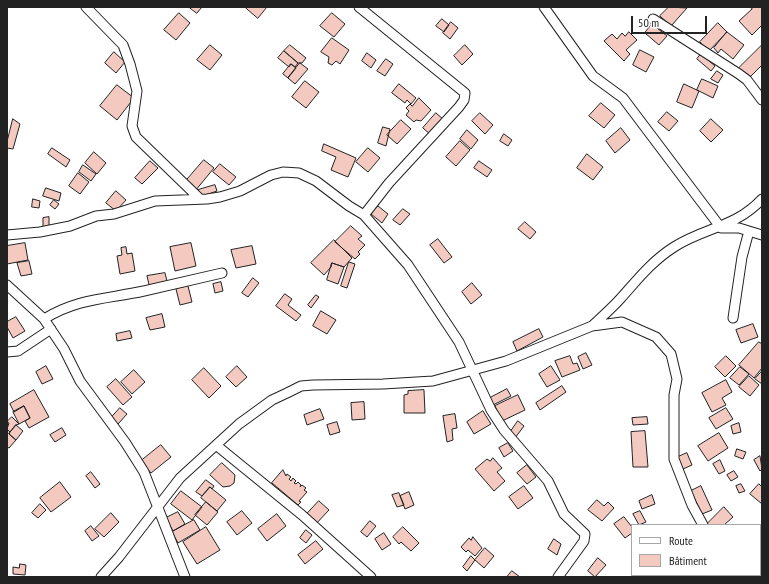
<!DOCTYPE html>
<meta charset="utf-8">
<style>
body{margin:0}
#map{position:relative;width:769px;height:584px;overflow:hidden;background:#fff;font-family:"PT Sans Narrow",sans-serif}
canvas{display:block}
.frame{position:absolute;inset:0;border:8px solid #222;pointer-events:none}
.legend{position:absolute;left:631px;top:524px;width:130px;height:52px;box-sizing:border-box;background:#fff;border:1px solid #a7a7a7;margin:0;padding:5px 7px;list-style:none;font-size:12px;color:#222}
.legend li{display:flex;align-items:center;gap:8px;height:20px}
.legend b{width:20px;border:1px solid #a7a7a7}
.scale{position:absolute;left:631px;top:16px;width:76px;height:18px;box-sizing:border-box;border:2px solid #222;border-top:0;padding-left:5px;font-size:12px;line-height:14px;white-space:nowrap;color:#222;-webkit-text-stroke:3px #fff;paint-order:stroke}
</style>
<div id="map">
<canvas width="769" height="584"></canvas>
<div class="frame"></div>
<ul class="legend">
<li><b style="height:5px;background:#fff"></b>Route</li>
<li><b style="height:11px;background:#f3c9c0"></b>Bâtiment</li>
</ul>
<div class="scale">50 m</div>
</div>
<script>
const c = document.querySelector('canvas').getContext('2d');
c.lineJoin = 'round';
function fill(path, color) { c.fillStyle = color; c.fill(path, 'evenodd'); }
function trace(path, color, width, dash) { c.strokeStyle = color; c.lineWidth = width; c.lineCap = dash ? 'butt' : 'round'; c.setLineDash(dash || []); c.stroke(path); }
const building = new Path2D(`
 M189,7H202L197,13Z
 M245,7H267L258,18Z
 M669,7L687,8L671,26L660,16Z
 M750,7H762V25L752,35L739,21L752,9Z
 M179,13L190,23L176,40L164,30Z
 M332,13L345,24L334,37L320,26Z
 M442,19L449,25L444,32L436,26Z
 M451,22L458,28L450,39L443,33Z
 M718,23L727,32L709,51L700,42Z
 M652,24L667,36L659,45L645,33Z
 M629,32L637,40L626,50L630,54L624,61L604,41L612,34L617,39L622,33L625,36Z
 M727,32L744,45L733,59L721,49L718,53L714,48Z
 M332,38L349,50L340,64L336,61L332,65L328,63L329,57L321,52Z
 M210,45L222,55L210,70L197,60Z
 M290,45L306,58L302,63H298L284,51Z
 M465,45L473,54L462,65L454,56Z
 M762,45V65L747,80L737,70Z
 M640,50L654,57L646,72L633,65Z
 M284,51L298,63L295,67L291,64L289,67L278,58Z
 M114,52L125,62L116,73L105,63Z
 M367,53L376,60L371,68L362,61Z
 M701,54L715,66L711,71L697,59Z
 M386,59L393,64L385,76L377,71Z
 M300,63L308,69L295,84L288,78Z
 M291,64L296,68L288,78L283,74Z
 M717,71L723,75L718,83L711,79Z
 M702,79L718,86L713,98L697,90Z
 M305,81L319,92L306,108L292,97Z
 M399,84L416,98L411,104L407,100L405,103L392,93Z
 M684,84L699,91L692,108L677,102Z
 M117,85L134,98L117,120L100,106Z
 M419,98L431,110L421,121L416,120L414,122L406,115L409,111L406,108L410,104L412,106Z
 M601,103L615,115L604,128L589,116Z
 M667,112L678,121L669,131L658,122Z
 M436,113L445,121L432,136L423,128Z
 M480,113L493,125L485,134L472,121Z
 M13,119L20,124L13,149L7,148V142Z
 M711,119L723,130L711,142L700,131Z
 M401,120L411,129L397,144L387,135Z
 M383,127L390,129L386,146L378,143Z
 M621,128L630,140L615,153L606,141Z
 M467,130L478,140L471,149L460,139Z
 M504,134L512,140L508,146L500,141Z
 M460,141L470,150L456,166L446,157Z
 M324,144L356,158L348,177L331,170L336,157L322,151Z
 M52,148L70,160L66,167L48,154Z
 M368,148L380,158L368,172L356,162Z
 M94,152L106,163L97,174L85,163Z
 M587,154L603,167L593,180L577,168Z
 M204,160L214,168L195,191L185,182Z
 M150,161L158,168L142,184L135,178Z
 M479,161L492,170L487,177L474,168Z
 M220,164L236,177L229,185L213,172Z
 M83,165L96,174L91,181L79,172Z
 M78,173L89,182L80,194L69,186Z
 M215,185L217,191L200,197L198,190Z
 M46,188L61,193L59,201L43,196Z
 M116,191L126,200L116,211L106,203Z
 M33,199L40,201L39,208L32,207Z
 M54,200L59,204L55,209L50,205Z
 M378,206L388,214L382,223L371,214Z
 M403,209L410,214L400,225L393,220Z
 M49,217V227H43V218Z
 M525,222L536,232L530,239L518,229Z
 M351,226L362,236L358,239L365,245L358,252L360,254L355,259L335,242Z
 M438,239L452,257L444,263L430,245Z
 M334,240L352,258L344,267L332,263L331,267L324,275L311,263Z
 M25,243L28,260L7,264V246Z
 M191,243L196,266L175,271L170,247Z
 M252,246L256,264L236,268L231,250Z
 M126,247L127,254L132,253L135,271L120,274L117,256L122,255L121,248Z
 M29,261L32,274L21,276L17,263Z
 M349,262L355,264L347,288L341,286Z
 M332,263L344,267L338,284L327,280Z
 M165,273L168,285L150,289L147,276Z
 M253,278L259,283L248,297L242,293Z
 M221,282L223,291L215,293L213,284Z
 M472,283L482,295L471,304L462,292Z
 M188,286L192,302L180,305L176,289Z
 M285,294L292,299L288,305L301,315L296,321L276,306Z
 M316,295L319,297L311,308L308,305Z
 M321,311L336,320L327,334L313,326Z
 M162,314L165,327L150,330L146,318Z
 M16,317L25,331L13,338L7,327V322Z
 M753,324L758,337L741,343L736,330Z
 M539,329L543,337L517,351L513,342Z
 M130,331L132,338L117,341L116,334Z
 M759,342L762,344V368L754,378L739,365Z
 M586,353L592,365L583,369L578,357Z
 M570,356L573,364L577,363L580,370L562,377L555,361Z
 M726,356L736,366L725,377L715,367Z
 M46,366L53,379L42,384L36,372Z
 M237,366L247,377L236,387L226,377Z
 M551,366L560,380L547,387L539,374Z
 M740,367L749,374L739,385L730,378Z
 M204,368L221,386L209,398L192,380Z
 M134,370L145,382L132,394L121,382Z
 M762,371V384L755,379Z
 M749,376L759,385L750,396L739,387Z
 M116,379L132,397L123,405L107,387Z
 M726,380L732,392L722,398L726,405L712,412L702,393Z
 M562,386L566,392L540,410L536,403Z
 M507,389L511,396L493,405L490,398Z
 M34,390L49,417L29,428L25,421L30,418L24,406L14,412L10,404Z
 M424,390L425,413H404V395L408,394V391Z
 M518,395L525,410L502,421L495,406Z
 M364,402L365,419L352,420L351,403Z
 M24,406L30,418L19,424L13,412Z
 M120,408L127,414L118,424L111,418Z
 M726,408L733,419L716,429L709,418Z
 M320,409L324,419L307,425L304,415Z
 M483,411L491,424L474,434L467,422Z
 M455,414L457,428L452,429L453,440L447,442L443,416Z
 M12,417L19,424L16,425L10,432L7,429L9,423L7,422Z
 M647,417L648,424L633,425L632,418Z
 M518,421L524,426L515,438L509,434Z
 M337,422L340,432L330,435L327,425Z
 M739,423L741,432L733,434L731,426Z
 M16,425L23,431L16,440L9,434Z
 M62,428L66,435L55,442L50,435Z
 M7,429L10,432L9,434L16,440L9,448L7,447Z
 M645,431L648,467H633L631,432Z
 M719,433L728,448L708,461L698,446Z
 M508,443L513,451L504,457L499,448Z
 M161,445L171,457L151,473L141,461Z
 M737,449L746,452L743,459L735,456Z
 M687,453L692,465L683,469L678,457Z
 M760,456L762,469L760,471L754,460Z
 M493,458L502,468L497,472L505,481L494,491L475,469L487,459L490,461Z
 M720,460L725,471L719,474L713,464Z
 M222,463L235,475L234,483L230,486L223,487L210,475Z
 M527,465L536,477L527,484L517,473Z
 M283,470L286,476L287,474L291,477L289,479L291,481L293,478L296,481L294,483L296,484L298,482L301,485L300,487L302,485L306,488L304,490L307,492L299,501L301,502L298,505L272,483Z
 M734,471L738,477L731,481L727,475Z
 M91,472L100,484L95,488L86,476Z
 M206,480L214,486L212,489L210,487L202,496L196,492Z
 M60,482L71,497L51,512L40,498Z
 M741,484L745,491L739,493L736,486Z
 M759,484L762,487V504L750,494Z
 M524,486L533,498L518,509L509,497Z
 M701,486L712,510L702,514L691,491Z
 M210,487L226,500L217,511L201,498Z
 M181,491L202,507L192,520L171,504Z
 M409,492L414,505L405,509L400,496Z
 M399,493L404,505L397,507L392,495Z
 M652,495L655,504L642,509L639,501Z
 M597,500L604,506L608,502L614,508L602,521L588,510Z
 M319,501L329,510L314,526L304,517Z
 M206,502L218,512L207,525L195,515Z
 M40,504L46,510L38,518L32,513Z
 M724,507L733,517L724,525H706Z
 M242,511L252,523L237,535L227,522Z
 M640,511L646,522L639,525L633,514Z
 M178,512L185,524L173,531L166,518Z
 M111,513L119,522L104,537L95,529Z
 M277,514L286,526L267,541L258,529Z
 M624,517L632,527V533L625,538L614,524Z
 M194,520L200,530L178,543L172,532Z
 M370,521L376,526L367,537L361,532Z
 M91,526L99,536L92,541L85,531Z
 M206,527L220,550L197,564L183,542Z
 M403,527L419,543L411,551L401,542L399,544L393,537Z
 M306,530L312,535L306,543L300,538Z
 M384,533L391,544L382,550L375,539Z
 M473,537L482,548L475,556L468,550L466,552L461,547L469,538L471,540Z
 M554,539L561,544L557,555L548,549Z
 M316,541L323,549L305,564L298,555Z
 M485,548L494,556L484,568L475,560Z
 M471,556L475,560L467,571L463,567Z
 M598,558L606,565L595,577L588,571Z
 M20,564L26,565L25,575L13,574V567L19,568Z
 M512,571L520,577H507Z`);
fill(building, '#f3c9c0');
trace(building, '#222', 1);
const minor = new Path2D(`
 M86,7L123,45L130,64L137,91L132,126L136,137L200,199
 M359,7L465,93L464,100L459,107L389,183L364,215
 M544,7L593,76L623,98L721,228H739L762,235
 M653,19L739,74L747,80L762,100
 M7,235L40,232L70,226L96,216L114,214L155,201L207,199L220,197L240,191L271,175L283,172L299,173L316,181L349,206L364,215L408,265L459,342L491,410L504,430L548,481L564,514L585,534L584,541L558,577
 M7,285L44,319L64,349L80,381L125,442L144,472L185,577
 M733,318L742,257L749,231
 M44,319C78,298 107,299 144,291C170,285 196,279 222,273
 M592,326C602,317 612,308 621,298C638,279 652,261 674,247C705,227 735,228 762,199
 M7,352L18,351L51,329
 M216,445L302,515L371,577
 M758,575L762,577
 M101,577L119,557L180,478L239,424L272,400L287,393L301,386L313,385L383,384L433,381L506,361L592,326L622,322L656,337L671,354L677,379L674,395V459L692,505L703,525`);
trace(minor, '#222', 11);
trace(minor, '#fff', 9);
</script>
